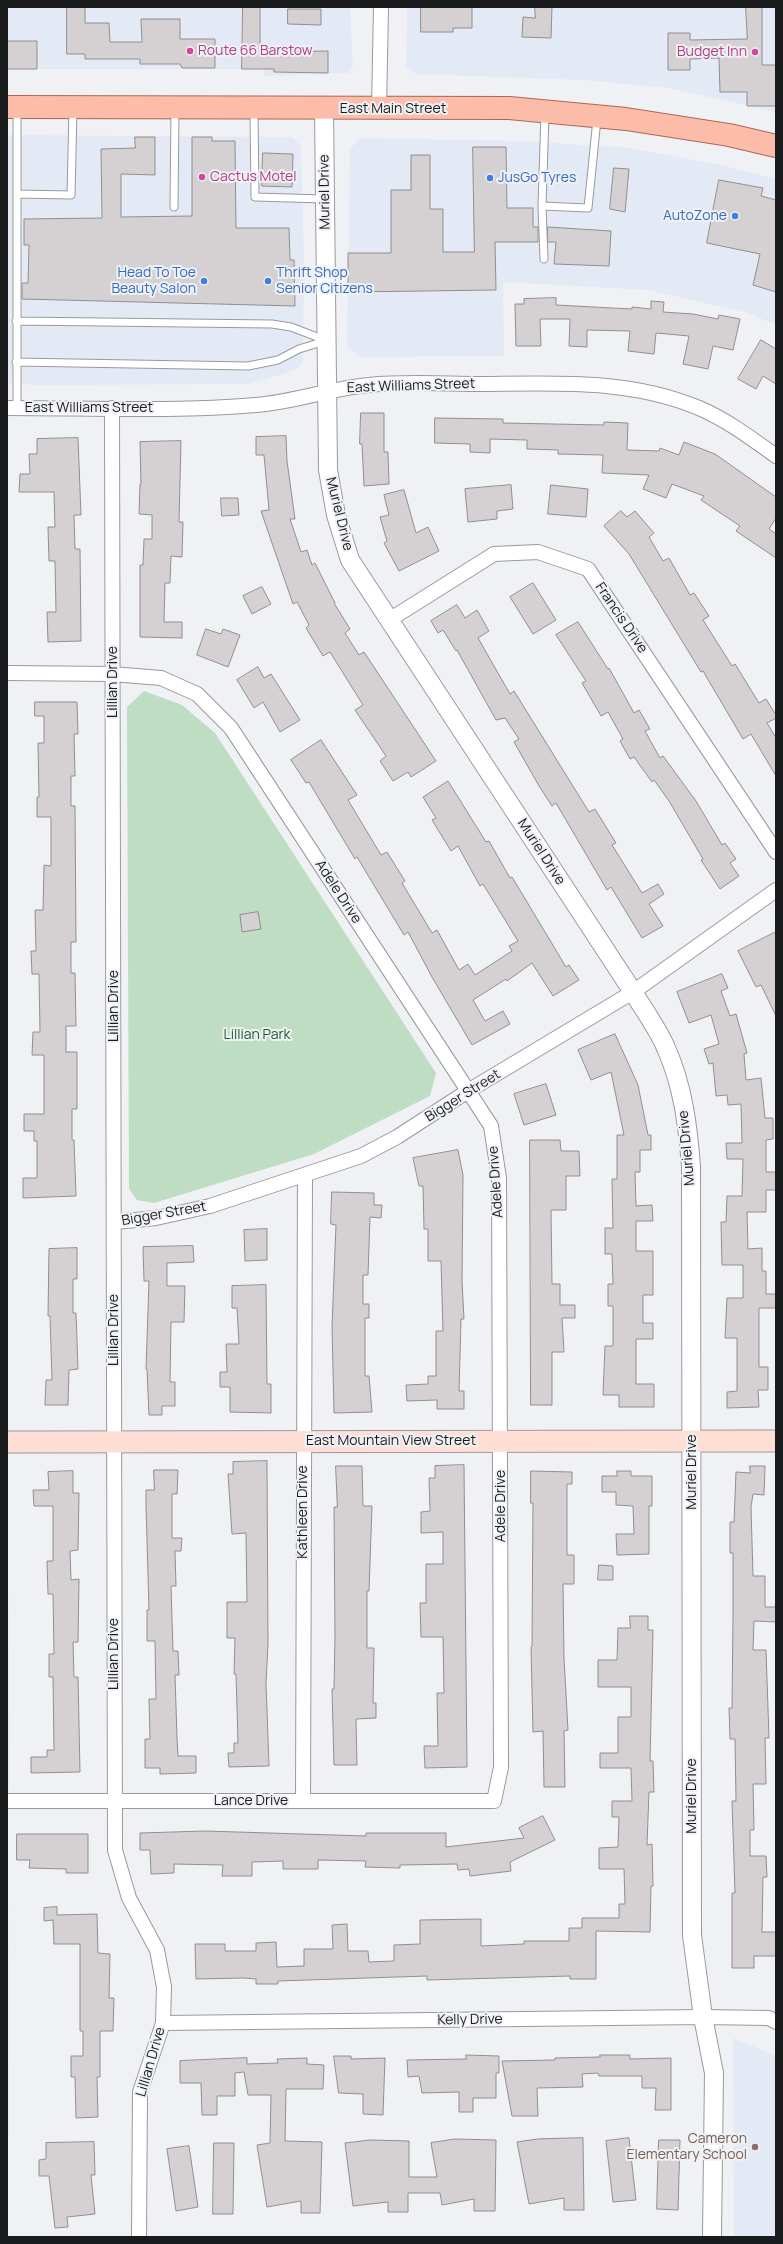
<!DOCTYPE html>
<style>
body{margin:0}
#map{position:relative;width:783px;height:2244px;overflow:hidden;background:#eff1f4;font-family:Manrope,sans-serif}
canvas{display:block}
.frame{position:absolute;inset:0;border:8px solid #1a1b1c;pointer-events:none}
</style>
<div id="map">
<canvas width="783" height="2244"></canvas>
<div class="frame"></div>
</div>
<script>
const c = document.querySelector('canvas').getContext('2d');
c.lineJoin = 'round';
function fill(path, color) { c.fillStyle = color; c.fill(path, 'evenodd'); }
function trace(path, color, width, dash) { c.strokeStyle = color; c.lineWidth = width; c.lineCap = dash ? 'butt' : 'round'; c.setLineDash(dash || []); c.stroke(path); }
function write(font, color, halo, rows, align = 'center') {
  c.font = font + ' Manrope,sans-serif'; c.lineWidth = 4; c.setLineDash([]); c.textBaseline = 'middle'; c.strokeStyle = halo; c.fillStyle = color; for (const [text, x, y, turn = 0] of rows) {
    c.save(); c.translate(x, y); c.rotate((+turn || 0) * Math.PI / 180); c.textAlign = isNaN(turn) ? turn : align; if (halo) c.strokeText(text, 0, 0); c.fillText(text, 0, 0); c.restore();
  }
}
fill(new Path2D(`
 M7,7H350L353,66L349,73L264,76V69H7Z
 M407,7H776V112L668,88L583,80L416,74L406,66Z
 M7,135L292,137L301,146L304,259L303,363L296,370L249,384L36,385L7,383Z
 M360,138L522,141L630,148L721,165L776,179V325L748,313L648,290L503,282L504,356L361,357L347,346L350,149Z
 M7,1460L10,1775L8,1819L9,2135H7Z
 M733,2038L776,2056V2237H734Z`), '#e4eaf5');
fill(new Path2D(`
 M144,691L182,705L215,733L436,1073L430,1096L314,1154L154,1203L137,1200L129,1189L127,707Z`), '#bfddc2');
const building = new Path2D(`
 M67,7H85V23H109L110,42H142L141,19H180V39H215V68H182L180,64H140V59H85V54H67Z
 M243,7H260V52L328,51V73L274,72V69H242Z
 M421,7H472V28H453V32H421Z
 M535,7H552L551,38L522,37L523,17L535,18Z
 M746,7H762V65H776V106H747V92H720L719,58L690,59V70H668V33H690V40L747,39Z
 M288,9H321V25L288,24Z
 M7,41H37V69H7Z
 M135,137H155V175L121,174V217L192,216V137H212V141H235L236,228H289L290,260H294L295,306L22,299V283H28L29,245H24V219L102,218L101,149L135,148Z
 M473,147H506L507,208H533V227H538V242H495L496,290L348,292V253H391V190H411V155H430V209H443V252H474Z
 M263,153L293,154L292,187L262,186Z
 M614,168L629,169L625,212L610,209Z
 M719,180L763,188L761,196L776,200V292L753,285L760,254L707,243Z
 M548,227L611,231L609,266L554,264L556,242H548Z
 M556,298V305L632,309V307L651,309V301L664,302L663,312L693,314L718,319L719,315L740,319L733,350L713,346L708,369L683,364L689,336L656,333L654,354L628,351L630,331L587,330V347L569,346L570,319H540L541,346H516L515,304H524V299Z
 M761,340L776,349V384L763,376L756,389L738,379Z
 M361,413H384V452H388L389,484L364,486L362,444H360Z
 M435,418L503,419V423L604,425V422L628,423L627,450L659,451L660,448L679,455L684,442L715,454L776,497V518L769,529L776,534V558L736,531L740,526L701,500L704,496L672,484L666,498L643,489L649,475L602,473L603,455L558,454V450L527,449V440L490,439V453L470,452V444L435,443Z
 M286,436L287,461L295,519H290L301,552L307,550L312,565L315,563L335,603H334L350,629L345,633L359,655L364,652L436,761L411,777L408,772L393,781L380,761L386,756L355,710L363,705L330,652L323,656L306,628L309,625L297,602L293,604L261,511L269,510L264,455H256V437Z
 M78,438L81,515H74L75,549H80L81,641L48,642L47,612H56L55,561H49L48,527H55L54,492H19L20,474H30L29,454H37V439Z
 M181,441L179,522H183L182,557L171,556L170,583H165L164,622H182V638L140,637V565H143L144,539H152V515L139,514L140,484H141L140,442Z
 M511,485L513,509L497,511V519L468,522L465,489Z
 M551,485L588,489L586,517L548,514Z
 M404,490L416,533L428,527L439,551L399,571L384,543L387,541L380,517L389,515L384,495Z
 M221,498H238L239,515L222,516Z
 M621,511L627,517L635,511L654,533L649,537L663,561L669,558L690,595L694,593L709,616L703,620L732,666L735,664L759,703L766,699L776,715V718L767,723L776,738V776L751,734L743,739L703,671L701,672L629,554L604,526Z
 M533,583L556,620L533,634L510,597Z
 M262,587L271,604L252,614L243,596Z
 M457,605L465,618L477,610L489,631L478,638L510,694L514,691L589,812L595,809L616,843L612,845L642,893L658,884L664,894L649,904L663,926L642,938L611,887L607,890L556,803L552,806L539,786L514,742L519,739L505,718L496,720L457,650L456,651L443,630L438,633L431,621Z
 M578,622L608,669L609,668L634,713L639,710L650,729L645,731L660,758L663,756L696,801L722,845L725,843L736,859L730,863L739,876L720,889L701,860L703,859L669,801L654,780L652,782L634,757L630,759L620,741L623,739L608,712L601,716L582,683L586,681L556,635Z
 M206,629L221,634L223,629L240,635L228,667L197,655Z
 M258,667L264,678L271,674L300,720L280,732L263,702L254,708L237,680Z
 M35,702H77L78,734H74L75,776H71V806H75L76,942H71V973H75L76,1026H66V1052H77V1109H72V1140H74L76,1196L23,1198V1178H37V1141H34V1131H24V1114H44V1055H32L33,1032H40L39,974H32L31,951H36L35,910H43L44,865L51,866V817H37V797H39L38,743H44V716H35Z
 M321,740L357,795L348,800L381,855L387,852L405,881L402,883L432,933L437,930L459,970L468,964L475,975L512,951L509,946L518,941L483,884L480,886L458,846L451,851L432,820L436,818L423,797L448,781L486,842L489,841L510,878L512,877L566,967L569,965L579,980L553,996L532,963L507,981L506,979L473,1000L485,1021L503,1011L510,1024L472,1045L432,977L408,932L404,935L357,857L355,859L309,782L306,783L291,760Z
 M258,912L261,929L242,932L240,915Z
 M776,932V1016L761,985L756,987L738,951Z
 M722,974L728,988L721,991L730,1016L736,1014L747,1053L744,1054L746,1080L761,1078L765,1118H773V1139L766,1140V1172H776V1190H766V1212H747L748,1249L762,1248V1271H766V1294H776V1308H759V1367H768V1390H758L759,1407L727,1408V1392L737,1391V1338H725L727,1298H743V1265H722L721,1222H726L727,1196H742L743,1159H727L726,1143H742L741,1104L728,1105L727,1095L716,1096L713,1063L709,1064L704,1049L719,1044L711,1015L689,1023L677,992Z
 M615,1034L638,1085L648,1135H651V1150H640V1172H635L636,1206L652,1205L653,1221H636V1251H653V1295H643V1323H653V1339H636V1384H654V1407H619V1395H603L605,1346H613V1306H608V1284H613L612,1254H605V1228H613L612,1179H617V1135H624L611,1072L591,1080L578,1050Z
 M546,1084L556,1115L524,1125L514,1094Z
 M530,1140H560L561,1151H579L580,1176H566V1210H551L552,1284H560V1305H575V1318H562L564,1352H552V1405H531Z
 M458,1150L463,1175L462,1281L464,1319H461L459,1391H464V1409H437V1400L407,1401L406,1385L428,1384V1376H436V1331H443L441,1261H428V1229H424L423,1186H419L413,1158Z
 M332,1192L374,1193V1205H382L381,1218L370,1217L368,1275H363V1304H369V1318H365V1376H369L372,1412L334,1413L332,1326L336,1225L331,1224Z
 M267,1229V1260L245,1261L244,1230Z
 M193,1246L194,1262L167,1263V1286H185L184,1322H171L170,1382H175V1406H162V1415H149L147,1369H146L149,1281H144L143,1247Z
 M77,1248V1279H73V1313H76L78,1369L69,1370L68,1405H45L46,1380H52L50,1316H48L49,1249Z
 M266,1285L267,1384H271V1413L230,1412V1387H220V1372H227L226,1344H239L237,1308H232V1286Z
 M267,1461L268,1644L266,1683L269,1766L229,1767L228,1753H234V1743H238L236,1674H234L235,1638H227V1602H247L246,1533L232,1534L228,1474H233V1462Z
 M464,1465L467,1767L425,1768L424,1746H438L437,1693H444L443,1637H421L420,1603H426V1564H443V1532L421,1533V1512L430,1511L429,1478H435V1466Z
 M336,1466H362L363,1506H372L369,1591H367V1648H374L373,1703H376V1718L356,1719L357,1765H334L332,1689H334L335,1637L334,1507H337Z
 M750,1466H765L764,1495L753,1494L751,1507L753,1576H765V1607H776V1622L754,1621L753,1650H766L769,1738H765L766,1784H753L754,1830H750V1856H766L767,1877H763L762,1932H776V1956H754V1968H732V1893H735L732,1801H736L735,1739H730L729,1708H732L733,1615V1553H730V1522H734L736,1472L750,1473Z
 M154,1470H178L177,1494H172V1538H182L181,1551H175L176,1586H171L173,1651H178L179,1675H175L177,1738L178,1756H196V1773L160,1774V1768H145V1739H150L149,1699H156L155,1641H147V1610H149L146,1505V1490H154Z
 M73,1471V1493H79L78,1550L70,1551L71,1580L79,1579L78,1642H73L74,1677H78L80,1772L31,1773V1757H47V1750H54L53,1677H49V1654H54L53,1594H48L47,1561H53V1506H34L33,1490H49L48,1472Z
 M531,1471L572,1472V1484H567V1555H574V1584H563L564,1658L568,1730L564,1731L565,1787H544L543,1731L533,1732L531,1647L532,1646L533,1503H531Z
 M617,1471H631V1476H652V1506H649V1554L617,1555L616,1534H634L633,1506L616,1505V1492H602V1476H617Z
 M599,1565L613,1566V1580H598Z
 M630,1616H648V1630H653L650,1761H653L654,1792H649L647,1845L652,1844L653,1886H651L650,1932L596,1931V1979H570V1976L427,1980V1976L278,1981V1984H256V1979L244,1978L196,1979L195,1944H225V1951H256V1943L276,1942L277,1967L304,1966V1949H333L332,1925L347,1924L348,1951H368L369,1962L394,1961V1945L420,1944V1920L481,1919V1946L524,1944V1941H569V1928H582V1918H619V1904H625L624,1869H599V1848L618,1847L619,1817H612V1801H632L631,1768H600V1753H618V1717H631V1687H598V1660H617L618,1628H630Z
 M543,1816L555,1840L510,1862L511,1871L470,1876L469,1869L458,1870L457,1864L400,1865V1868L365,1867L366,1861L318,1860V1869H283V1861L252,1862V1876H222L223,1865L174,1864V1873L151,1874L150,1850H140V1833L205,1831L366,1836V1833H446V1847L524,1838L519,1828Z
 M17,1834H88V1873H66V1869L29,1868L30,1860H17Z
 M57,1907V1915L97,1914L98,1953L110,1954L109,1998H114L113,2031H100V2077H97L98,2117L76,2118L75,2077H71V2056H83V2031H80V1944H54L53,1920L44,1921V1908Z
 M466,2055L499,2056V2073H496V2098H473V2112H459V2092L422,2093L419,2076L408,2077L407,2060L466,2059Z
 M600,2055H630V2059L671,2058V2110H655L656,2088H642V2076H599L598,2073L582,2074L583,2087L537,2088L538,2116H512L502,2061L555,2060V2058L600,2057Z
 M334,2056H351V2059L385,2058L383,2115L363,2114V2094L339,2093Z
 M247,2058V2064L278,2063L277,2059L307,2058V2064L324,2065L323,2089H286L285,2141L322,2142L320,2213H301V2201L267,2207L257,2145L270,2143L271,2095H248L244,2072L235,2073V2096H217V2115H202L201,2083H180V2061Z
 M583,2138L584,2210H564V2198L529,2204L517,2142L537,2139Z
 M629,2138L636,2200L613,2202L606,2141Z
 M455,2139L496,2140L495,2211H474V2199L442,2205L440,2193H408V2212H388V2202L353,2206L345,2143L370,2140L409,2141V2177H437L431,2143Z
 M659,2140H680L678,2210L657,2209Z
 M94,2142L95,2175H91L95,2214L67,2217L68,2227L55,2228L49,2176H39V2160L46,2159V2143Z
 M214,2143H234L233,2214H213Z
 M189,2146L198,2207L176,2211L167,2149Z`);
fill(building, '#d5d1d3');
trace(building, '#928e90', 1);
const service = new Path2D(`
 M254,110L255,197L324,199
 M545,114L542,206L588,208L597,119
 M17,194L71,195L73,110
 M542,206L544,259
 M174,207L175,109
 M16,321L272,324L291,327L325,340
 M16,362L248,366L278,360L299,349L325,341
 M17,408V110`);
const minor = new Path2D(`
 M379,109L381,7
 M7,408C90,408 174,412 256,405C295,402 331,388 369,385C407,381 446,384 484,384C556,383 630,379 699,408C727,420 751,438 776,456
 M112,408L115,1850L129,1898L157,1950L164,1987L163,2023L140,2092L139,2237
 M389,620L494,554L538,552L588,569L776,852
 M7,673L112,674L161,678L197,694L231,728L491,1126L499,1178L501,1767L494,1801H7
 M115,1222L156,1218L210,1206L361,1156L397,1137L468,1091L633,992L776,890
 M303,1801L305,1175
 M163,2023L703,2017L769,2018L776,2022`);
const tertiary = new Path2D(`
 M324,109L328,470L336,515L350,560L633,992C644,1010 658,1029 666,1048C683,1086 688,1126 691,1167L692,1935L703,2017L714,2073L712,2237`);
const secondary = new Path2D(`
 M7,1442L776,1441`);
const primary = new Path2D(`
 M7,107L509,108L626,119L729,135L776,146`);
trace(service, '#989a9d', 9);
trace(minor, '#989a9d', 16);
trace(tertiary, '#989a9d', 20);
trace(secondary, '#989a9d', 23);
trace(primary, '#ac6754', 24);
trace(service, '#fff', 7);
trace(minor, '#fff', 14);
trace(tertiary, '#fff', 18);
trace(secondary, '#feded5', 21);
trace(primary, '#fcbcaa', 22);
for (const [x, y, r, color] of [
 [190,51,4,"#d1479c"],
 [755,52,4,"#d1479c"],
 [202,177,4,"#d1479c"],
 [490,178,4,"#3f7fe0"],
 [735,216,4,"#3f7fe0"],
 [204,281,4,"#3f7fe0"],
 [268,281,4,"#3f7fe0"],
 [755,2147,4,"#8d6e63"]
]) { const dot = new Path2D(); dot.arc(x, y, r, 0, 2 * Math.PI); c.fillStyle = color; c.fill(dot); trace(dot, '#eff1f4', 1.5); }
write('14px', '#b23c85', '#eff1f4', [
 ["Route 66 Barstow",198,51],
 ["Budget Inn",747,52,"right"],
 ["Cactus Motel",210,177]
], 'left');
write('14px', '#1a1b1c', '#eff1f4', [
 ["East Main Street",393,109],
 ["Muriel Drive",325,192,-91],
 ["East Williams Street",411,386,-2],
 ["East Williams Street",89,408],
 ["Muriel Drive",339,514,76],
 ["Francis Drive",621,618,56],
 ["Lillian Drive",113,682,-90],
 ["Muriel Drive",541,852,57],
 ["Adele Drive",338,892,57],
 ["Lillian Drive",114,1006,-90],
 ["Bigger Street",463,1096,-32],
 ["Muriel Drive",687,1148,-95],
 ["Adele Drive",496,1182,-94],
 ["Bigger Street",164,1214,-10],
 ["Lillian Drive",114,1330,-90],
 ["East Mountain View Street",391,1441],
 ["Muriel Drive",692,1472,-90],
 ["Adele Drive",501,1506,-90],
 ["Kathleen Drive",303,1512,-90],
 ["Lillian Drive",114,1654,-90],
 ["Muriel Drive",692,1796,-90],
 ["Lance Drive",251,1801],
 ["Kelly Drive",470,2020,-1],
 ["Lillian Drive",151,2062,-74]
]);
write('14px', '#366cbe', '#eff1f4', [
 ["JusGo Tyres",498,178],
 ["AutoZone",727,216,"right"],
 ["Head To Toe",196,273,"right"],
 ["Beauty Salon",196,289,"right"],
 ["Thrift Shop",276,273],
 ["Senior Citizens",276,289]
], 'left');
write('14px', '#1b5b29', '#eff1f4', [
 ["Lillian Park",257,1035]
]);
write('14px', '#785e54', '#eff1f4', [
 ["Cameron",747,2139],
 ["Elementary School",747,2155]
], 'right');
</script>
